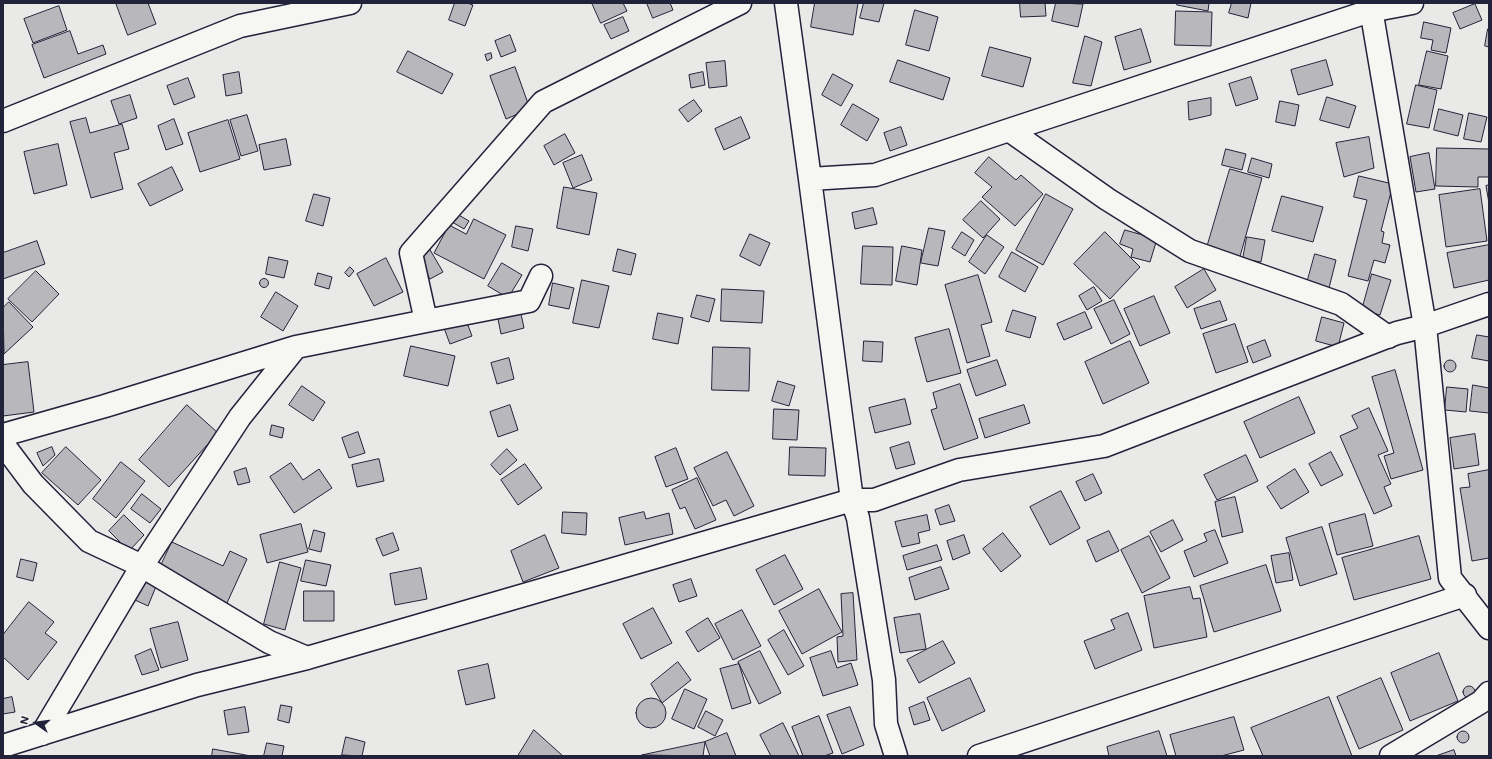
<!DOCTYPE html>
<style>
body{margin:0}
#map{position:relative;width:1492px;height:759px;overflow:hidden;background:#e9e9e7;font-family:Mali,sans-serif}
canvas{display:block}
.frame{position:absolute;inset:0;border:4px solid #22223b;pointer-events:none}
.north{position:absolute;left:16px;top:703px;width:40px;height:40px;-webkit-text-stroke:3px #f6f6f2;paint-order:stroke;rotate:284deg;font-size:11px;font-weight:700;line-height:16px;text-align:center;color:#22223b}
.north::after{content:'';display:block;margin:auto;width:14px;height:18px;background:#22223b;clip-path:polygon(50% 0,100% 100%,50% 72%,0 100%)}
</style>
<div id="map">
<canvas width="1492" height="759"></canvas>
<div class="frame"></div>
<div class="north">N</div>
</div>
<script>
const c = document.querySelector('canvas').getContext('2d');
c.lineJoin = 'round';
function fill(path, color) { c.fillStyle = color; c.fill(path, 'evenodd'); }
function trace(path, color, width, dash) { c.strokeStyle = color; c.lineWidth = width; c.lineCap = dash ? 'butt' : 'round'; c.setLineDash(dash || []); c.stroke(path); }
const building = new Path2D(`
 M116,3H148L156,24L128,35Z
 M455,3H467L473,5L465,26L449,20Z
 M592,3H623L627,11L601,23Z
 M647,3H670L673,10L653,18Z
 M815,3H858L853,35L811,27Z
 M864,3H884L879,22L860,18Z
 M1020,3H1045L1046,16L1021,17Z
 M1056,3L1083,4L1078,27L1052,21Z
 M1177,3H1209L1208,11L1177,5Z
 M1232,3H1251L1248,18L1229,13Z
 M1475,4L1482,20L1460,29L1453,13Z
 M59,6L67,30L33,43L24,19Z
 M915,10L938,17L929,51L906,45Z
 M1176,11L1212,12L1211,46L1175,45Z
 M623,17L629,31L611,39L604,25Z
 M1424,22L1451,28L1446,53L1431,50L1433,40L1421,38Z
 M1141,29L1151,62L1124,70L1115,37Z
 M1488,29H1489V47L1485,46Z
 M70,31L78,54L103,45L106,54L44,78L32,45Z
 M510,35L516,51L501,57L495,41Z
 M1085,36L1102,42L1091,86L1073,83Z
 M990,47L1031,58L1023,87L982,76Z
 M408,51L453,74L442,94L397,72Z
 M1427,51L1448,56L1441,89L1419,85Z
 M491,53L492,58L487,61L485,55Z
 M898,60L950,78L943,100L890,82Z
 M1326,60L1333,85L1298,95L1291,70Z
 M725,61L727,86L709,88L706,63Z
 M515,67L530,109L506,119L490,76Z
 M239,72L242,93L226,96L223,75Z
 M703,72L705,85L691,88L689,75Z
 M833,74L853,85L841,106L822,95Z
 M1251,77L1258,99L1236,106L1229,84Z
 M188,78L195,97L174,105L167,86Z
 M1416,85L1437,90L1429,128L1407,124Z
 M130,95L137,118L119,124L111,101Z
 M1327,97L1356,106L1349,128L1320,120Z
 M1211,98V115L1189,120L1188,102Z
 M694,100L702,111L688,122L679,110Z
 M1280,101L1299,105L1295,126L1276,122Z
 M853,104L879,119L867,141L841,125Z
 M1439,109L1463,115L1458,136L1434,130Z
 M1469,113L1487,117L1481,142L1464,139Z
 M247,115L258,151L241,156L230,120Z
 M741,117L750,138L724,150L715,129Z
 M86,118L90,133L122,124L129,149L114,153L123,189L91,198L70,122Z
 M174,119L183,144L166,150L158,126Z
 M228,120L240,159L200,172L188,133Z
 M901,127L907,145L890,151L884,133Z
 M565,134L575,153L554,165L544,146Z
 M1369,137L1374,168L1344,177L1336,143Z
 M286,139L291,165L264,170L259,145Z
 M58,144L67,185L34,194L24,152Z
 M1437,148L1489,149V177H1478V187L1436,186Z
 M1226,149L1246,154L1242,170L1222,165Z
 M1429,153L1435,189L1416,192L1410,157Z
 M582,155L592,180L573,188L563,163Z
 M989,157L1016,180L1021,175L1043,194L1015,226L982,197L992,187L975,173Z
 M1252,158L1272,164L1269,178L1248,172Z
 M172,167L183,190L150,206L138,184Z
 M1230,169L1262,178L1239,260L1206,251Z
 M1359,176L1393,184L1381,231L1384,232L1382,243L1390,245L1385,263L1374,260L1368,281L1348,276L1367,200L1354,197Z
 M1489,185V203L1486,186Z
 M564,187L597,193L589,235L557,228Z
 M1480,189L1487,241L1446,247L1439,195Z
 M314,194L330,198L323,226L306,221Z
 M1046,194L1073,209L1043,265L1016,250Z
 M1282,196L1323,207L1313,242L1272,231Z
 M981,201L1000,219L983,238L963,220Z
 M873,208L877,224L855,229L852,213Z
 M457,214L469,221L464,229L452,222Z
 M474,219L506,235L484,279L434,253L449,225L466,234Z
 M516,226L533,229L528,251L512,247Z
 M929,228L945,231L938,266L921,263Z
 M1125,230L1157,239L1150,262L1131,257L1133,249L1120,244Z
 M962,232L974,240L965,256L952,248Z
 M1105,232L1140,267L1110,299L1074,264Z
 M750,234L770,243L760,266L740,256Z
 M987,235L1004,247L985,274L969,262Z
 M1247,237L1265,240L1261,262L1243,259Z
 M37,241L45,264L3,279V253Z
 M1489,245V280L1454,288L1447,253Z
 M863,246L893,247L892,285L861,284Z
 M902,246L922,250L917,285L896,281Z
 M429,248L443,272L430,279L416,255Z
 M618,249L636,254L631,275L613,271Z
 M1012,252L1038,267L1025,292L999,277Z
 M1315,254L1336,260L1329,288L1307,283Z
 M269,257L288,261L284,278L266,274Z
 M386,258L403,292L374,306L357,274Z
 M502,263L522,275L508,298L488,286Z
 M350,267L354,271L349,277L345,273Z
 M1204,269L1216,290L1187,308L1175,287Z
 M36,271L59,294L32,322L8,299Z
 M318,273L332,277L329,289L315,285Z
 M1372,274L1391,280L1380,315L1362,310Z
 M978,275L992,322L981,325L990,356L967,363L945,285Z
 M259.5 283a4.5 4.5 0 1 1 9 0a4.5 4.5 0 1 1-9 0Z
 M582,280L609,286L599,328L573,323Z
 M553,283L574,288L569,309L549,305Z
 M1094,287L1102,301L1087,310L1079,296Z
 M722,289L764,291L762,323L721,321Z
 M276,292L298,306L283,331L261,317Z
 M697,295L715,299L709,322L691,317Z
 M1154,296L1170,333L1140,346L1124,309Z
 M1114,300L1130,334L1111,344L1094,309Z
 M1220,301L1227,320L1201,329L1194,309Z
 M9,302L33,327L4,354L3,308Z
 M520,309L524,328L501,334L497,314Z
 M1013,310L1036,317L1030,338L1006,331Z
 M1085,312L1092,328L1064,340L1057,324Z
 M658,313L683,318L678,344L653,339Z
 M1322,317L1344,323L1338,347L1316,341Z
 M466,320L472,336L450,344L444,328Z
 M1235,324L1248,362L1216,373L1203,334Z
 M949,329L961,373L927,382L915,338Z
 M1477,335L1489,337V361L1472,358Z
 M1265,340L1271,356L1253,363L1247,347Z
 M864,341L883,342L882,362L863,361Z
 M1130,341L1149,383L1103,404L1085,362Z
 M411,346L455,356L448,386L404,376Z
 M713,347L750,348L749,391L712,390Z
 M509,358L514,379L497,384L491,363Z
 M1444 366a6 6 0 1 1 12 0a6 6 0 1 1-12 0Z
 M997,360L1006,385L976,396L967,370Z
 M28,362L34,412L3,416V365Z
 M1395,370L1423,470L1391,479L1384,456L1394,453L1372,377Z
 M778,381L795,386L789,406L772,401Z
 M960,384L978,438L944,450L931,410L937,408L933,393Z
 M1473,385L1489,388V413L1470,411Z
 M302,386L325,402L313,421L289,405Z
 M1447,387L1468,389L1466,412L1445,410Z
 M1299,397L1315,433L1260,458L1244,422Z
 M905,399L911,424L875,433L869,408Z
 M187,405L218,433L169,487L139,460Z
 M510,405L518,430L498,437L490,412Z
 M1024,405L1030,423L985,438L979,419Z
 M1369,408L1388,451L1378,455L1391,484L1384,487L1392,506L1374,514L1340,436L1358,428L1352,416Z
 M774,409L799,410L797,440L773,439Z
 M272,425L284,428L282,438L270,435Z
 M358,432L365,453L349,458L342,438Z
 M1475,434L1479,465L1454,469L1450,438Z
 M909,442L915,464L896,469L890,448Z
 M52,447L55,455L43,466L37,453Z
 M66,447L101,480L78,505L42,473Z
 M790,447L826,448L825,476L789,475Z
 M676,448L688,479L666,487L655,457Z
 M507,449L517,460L500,475L491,465Z
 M727,452L754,506L734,516L726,500L713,506L694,468Z
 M1331,452L1343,475L1321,486L1309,464Z
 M1246,455L1258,481L1217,500L1204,475Z
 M379,459L384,481L357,487L352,465Z
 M121,462L145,481L116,518L93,499Z
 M291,463L303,480L319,469L332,488L294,513L270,477Z
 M525,464L542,488L518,505L501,480Z
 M246,468L250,482L238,485L234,472Z
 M1295,469L1309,492L1281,509L1267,487Z
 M1489,470V558L1472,561L1460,488L1470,487L1468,474Z
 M1093,474L1102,493L1085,501L1076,482Z
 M697,478L716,520L695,529L685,507L680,509L672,490Z
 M1061,491L1080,528L1050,545L1030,507Z
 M142,494L161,509L150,523L131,509Z
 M1235,497L1243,532L1222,537L1215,502Z
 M949,505L955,521L940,525L935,510Z
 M563,512L587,513L586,535L562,533Z
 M644,512L646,519L669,513L673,534L625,545L619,518Z
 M1365,514L1373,546L1337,555L1329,524Z
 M124,515L144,535L129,551L109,531Z
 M927,515L930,530L918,533L920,543L902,547L895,522Z
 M1173,520L1183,540L1161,552L1150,532Z
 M301,524L308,552L267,563L260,535Z
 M1322,527L1337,574L1300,586L1286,538Z
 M314,530L325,533L321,552L309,549Z
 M1215,530L1228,563L1194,577L1184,551L1207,541L1204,534Z
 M1109,531L1119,551L1096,562L1087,541Z
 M393,533L399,550L383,556L376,539Z
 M1003,533L1021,556L1001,572L983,549Z
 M545,535L559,568L523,582L511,551Z
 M964,535L970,553L953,560L947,541Z
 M1149,536L1170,578L1142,593L1121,550Z
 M1419,536L1431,579L1354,600L1342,558Z
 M172,542L223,566L230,551L247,559L227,603L158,572Z
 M937,545L942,560L907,570L903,556Z
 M1289,553L1293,580L1276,583L1271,556Z
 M785,555L803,589L774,605L756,570Z
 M21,559L37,563L33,581L17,577Z
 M306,560L331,565L326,586L301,581Z
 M280,562L301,568L285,630L264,624Z
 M1266,565L1281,611L1214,632L1200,586Z
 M941,567L949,589L915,600L909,578Z
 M421,568L427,599L395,605L390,574Z
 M144,579L157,584L148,606L135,600Z
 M691,579L697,596L679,602L673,585Z
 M1190,587L1193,599L1200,598L1207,637L1154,648L1144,596Z
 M819,589L842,632L802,654L779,611Z
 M304,591H334V621H304Z
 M853,593L857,660L838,662L837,637L843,636L841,594Z
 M29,602L54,622L45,633L57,642L28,680L3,657V635Z
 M653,608L672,643L641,659L623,624Z
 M742,610L761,646L733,660L715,624Z
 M1128,613L1142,650L1095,669L1084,641L1115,629L1111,620Z
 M920,614L926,649L900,653L894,618Z
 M708,618L720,638L698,652L686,632Z
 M178,622L188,660L161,668L150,629Z
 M784,630L804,666L788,675L768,640Z
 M943,641L955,663L919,683L907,660Z
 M151,649L159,670L142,675L135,656Z
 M760,651L781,693L759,704L738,662Z
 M831,651L837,668L851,663L858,685L823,696L810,658Z
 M1439,653L1458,701L1410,721L1391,673Z
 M678,662L691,680L662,703L651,684Z
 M488,664L495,698L466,705L458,671Z
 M739,664L751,703L732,709L720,669Z
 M970,678L985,711L942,731L927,698Z
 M1381,678L1403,730L1359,749L1337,697Z
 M1463 692a6 6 0 1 1 12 0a6 6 0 1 1-12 0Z
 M685,689L707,699L694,729L672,719Z
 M12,697L15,712L3,714V699Z
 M1329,697L1352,756H1263L1251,728Z
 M636 713a15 15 0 1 1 30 0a15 15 0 1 1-30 0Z
 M924,702L930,720L914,725L909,708Z
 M281,705L292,707L289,723L278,720Z
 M245,707L249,732L228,735L224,711Z
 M850,707L864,745L842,754L827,715Z
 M706,711L723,720L715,736L698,727Z
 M819,716L833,753L824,756H803L792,727Z
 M1234,717L1244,750L1221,756H1176L1170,735Z
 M783,723L799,756H771L760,735Z
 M534,730L563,756H518Z
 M1457 737a6 6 0 1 1 12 0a6 6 0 1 1-12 0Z
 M1159,731L1167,756H1109L1107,747Z
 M727,733L736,756H710L705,742Z
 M346,737L365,742L362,756L342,755Z
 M705,742L703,756L642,755Z
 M267,743L284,746L282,756H264Z
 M213,749L251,756H212Z
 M1454,750L1456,756H1436Z`);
fill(building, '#b8b8bc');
trace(building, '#22223b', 1);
const street = new Path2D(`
 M786,3L810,179L875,175L1009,130L1107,199L1190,251L1341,304L1388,337
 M3,121L240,26L350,3
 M1009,130L1370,11L1412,3
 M810,179L852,500L858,518L884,680L886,724L896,756
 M1489,304L1425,326L1450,578L1489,628
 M426,321L529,301L541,276
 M3,435L105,406L296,347
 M3,444L33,484L89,541L142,566L269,642L307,658
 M42,734L142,566L240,417L296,347L426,321L411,253L543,102L740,3
 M3,746L197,685L307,658L852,500H874L959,470L1104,446L1397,333L1425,326L1370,3
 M979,756L1465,595
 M1391,756L1481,702L1489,693`);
trace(street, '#22223b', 25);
trace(street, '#f6f6f2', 22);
</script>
